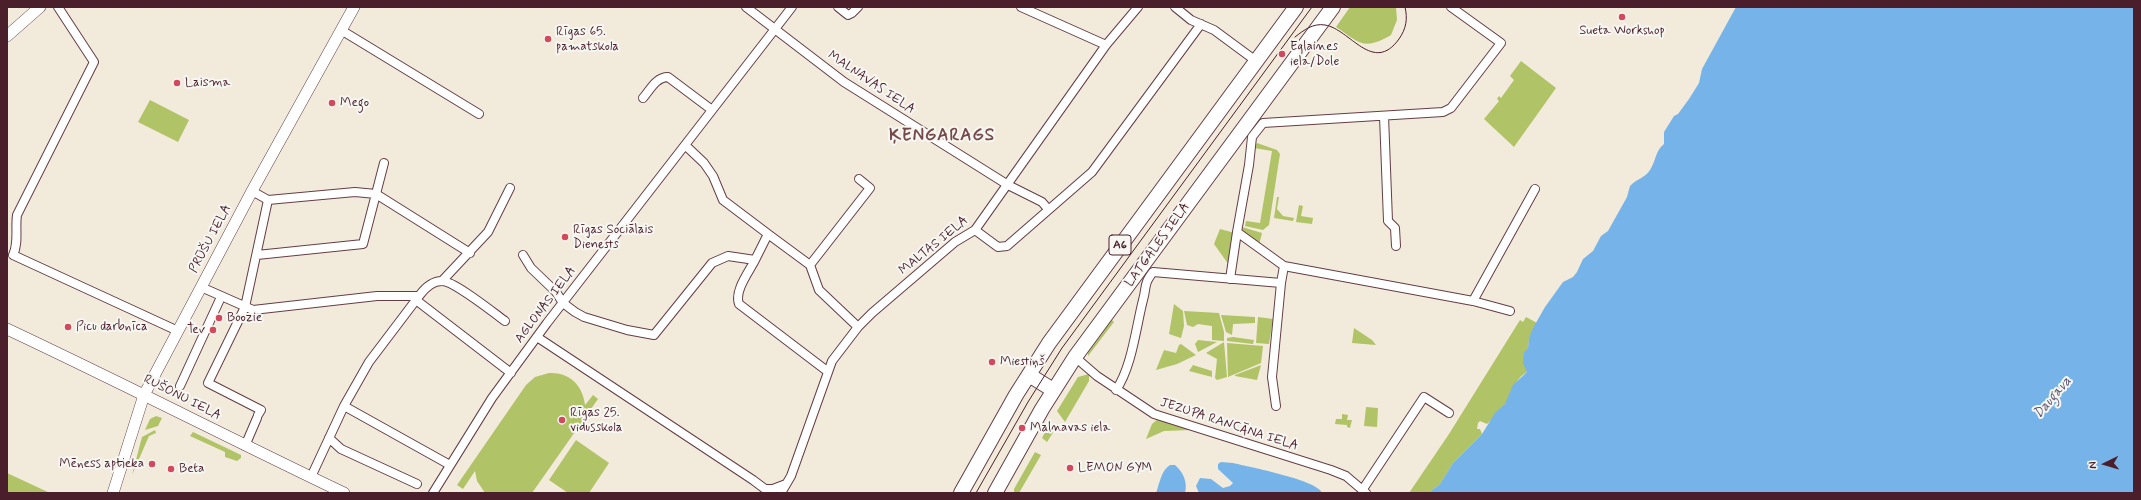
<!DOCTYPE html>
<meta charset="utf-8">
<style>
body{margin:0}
#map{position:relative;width:2141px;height:500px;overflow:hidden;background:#f2ebdb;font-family:Mynerve,sans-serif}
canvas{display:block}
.frame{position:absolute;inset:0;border:8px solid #4a1f2b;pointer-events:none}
.north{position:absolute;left:2085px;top:444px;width:40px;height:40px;-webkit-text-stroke:3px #f6f6f2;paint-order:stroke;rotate:265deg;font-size:11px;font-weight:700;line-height:16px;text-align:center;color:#4a1f2b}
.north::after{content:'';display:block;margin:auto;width:14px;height:18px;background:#4a1f2b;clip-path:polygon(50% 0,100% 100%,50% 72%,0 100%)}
</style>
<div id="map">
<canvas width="2141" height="500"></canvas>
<div class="frame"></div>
<div class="north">N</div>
</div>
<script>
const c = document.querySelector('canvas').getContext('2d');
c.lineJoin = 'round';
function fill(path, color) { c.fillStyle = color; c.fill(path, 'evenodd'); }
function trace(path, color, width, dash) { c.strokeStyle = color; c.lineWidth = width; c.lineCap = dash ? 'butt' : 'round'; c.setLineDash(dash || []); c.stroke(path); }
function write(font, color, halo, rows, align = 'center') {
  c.font = font + ' Mynerve,sans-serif'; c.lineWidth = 4; c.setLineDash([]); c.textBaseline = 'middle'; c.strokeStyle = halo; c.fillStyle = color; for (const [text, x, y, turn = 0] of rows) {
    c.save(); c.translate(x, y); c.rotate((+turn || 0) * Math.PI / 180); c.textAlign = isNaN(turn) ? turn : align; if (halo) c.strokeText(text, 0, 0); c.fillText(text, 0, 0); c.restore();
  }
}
fill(new Path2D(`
 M1350,7H1396L1397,20L1391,35C1363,51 1360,43 1336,27Z
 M1521,61L1556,88L1514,147L1484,119L1499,101L1497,99L1499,96L1501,98L1514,80L1510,76Z
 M150,100L189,120L178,142L138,122Z
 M1257,143L1277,150L1280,154L1269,225L1263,230L1245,226L1246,221L1260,223L1272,151L1254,148Z
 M1277,197H1279L1277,209L1283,216L1294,218L1293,221L1274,218Z
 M1299,205L1303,206L1301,216L1313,218L1312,224L1296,222Z
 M1242,227L1262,233L1259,245L1243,232Z
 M1220,229L1235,233L1229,265L1214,244Z
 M1174,304L1183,311L1184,326L1181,338L1169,334Z
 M1184,311L1219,313L1224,332V341L1212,340V326L1198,324L1193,327L1187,325Z
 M1221,315L1255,317V323L1233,324L1232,335L1226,332Z
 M1258,317L1273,319L1269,344L1256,343Z
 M1526,317L1537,323L1529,338L1527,372C1514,380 1515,389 1508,400C1505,405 1501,408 1497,412C1493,416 1492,420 1487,424L1480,421L1478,423L1477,429H1480L1482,434L1453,463L1440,484L1428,493H1409L1449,434L1520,320L1523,322Z
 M1112,320L1114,322L1088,356V353Z
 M1354,328L1372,340L1376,345L1352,343Z
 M1233,337L1254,340L1253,344L1227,341V338Z
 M1198,340L1217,342L1198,352L1195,344Z
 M1224,342L1227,377L1217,380L1215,378L1217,359L1206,353Z
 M1227,343L1263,346L1261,363L1228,377Z
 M1181,344L1196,355L1177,364L1156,370L1164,350L1176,353L1179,345Z
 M1193,365L1212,371V377L1189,371Z
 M1261,365L1257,380L1235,376V375Z
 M549,373C569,372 583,385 585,405L593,395L598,399L532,493H485L477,481L475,471L463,489L457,485L526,385L535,377Z
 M1089,374V381L1065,422L1057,411L1078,377Z
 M1366,407L1378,408L1377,427L1364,426Z
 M1342,414L1348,415L1347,420H1352L1350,428L1347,427V425L1335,424L1336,419H1342Z
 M156,416L162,418L158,426L145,430L150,419Z
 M1158,419L1191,430L1164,431L1146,439L1152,424Z
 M1049,425L1056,428L1047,442L1042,438Z
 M155,430L156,433L149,436L132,475L142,437Z
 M193,432L241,455V458L237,461L225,457V452L190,436Z
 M576,440L609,463L589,493H568L549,480Z
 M1035,452L1041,455L1019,493H1014V489Z
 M7,473L50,493H7Z`), '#b0c366');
fill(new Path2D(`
 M1736,7H2134V493H1428L1440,484L1453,463L1482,434L1495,413L1505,404L1513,385L1527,372L1523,363L1524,352L1528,349L1529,338L1533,328L1545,307L1563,282L1573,277L1577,272L1583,259L1593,251L1601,236L1608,231L1627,197L1630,186C1636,179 1645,178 1650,170C1656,161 1655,151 1664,144V132L1674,116L1678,114L1689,99L1699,83L1702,69Z
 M1221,462L1233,463C1249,467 1318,480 1322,493H1199L1196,486L1200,478L1211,479L1223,488L1230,486L1233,483L1218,469V464Z
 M1170,465H1175C1183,472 1188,482 1185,493H1156C1160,482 1161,471 1170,465Z`), '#76b3e8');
const street = new Path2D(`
 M58,7L94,62L17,215C15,228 19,243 13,255L178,331
 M746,7L844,82L1008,185L1042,202L1048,209
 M838,7L848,15L852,13L858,7
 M1021,7L1106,45
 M1175,7L1191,20L1214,30L1256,61
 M1451,7L1501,43L1451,108L1443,112L1263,123L1252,137L1249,165L1237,232L1284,266L1473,301L1510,311
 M341,30L479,114
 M643,98C650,90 656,77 668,77L712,110
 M1384,116L1388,221L1395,228L1396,246
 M252,191L268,200L355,192L376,194L470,253
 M975,230L998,247L1007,246L1092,172L1201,24
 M768,234L810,265
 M257,255L363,244L384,163
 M523,255L531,268L556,292L563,303L575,312L584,317L627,330L654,335L712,263L728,256L755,260L768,234L723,200L713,176L704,163L685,145
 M755,260C749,272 734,291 739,304L827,371
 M1230,279L1237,232
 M442,281L488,232L510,188
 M201,287L253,310L377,296H419C424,289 432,281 442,281C454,281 494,313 505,321
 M416,300L511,373
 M1473,301L1535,189
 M858,327L819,290L810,265L870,188L859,179
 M537,337L753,480L765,489L767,493
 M1075,357L1097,376L1154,414L1331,470L1346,476L1366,493
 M180,386L221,297
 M1116,390C1132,367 1136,327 1143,300C1147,286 1143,285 1153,272L1281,283L1284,266
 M344,406L450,465
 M1276,406L1272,377L1281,283
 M258,415L261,410L208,383L245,307L268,200
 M329,438L341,449L417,484
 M245,446L257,418
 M311,477L344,406L369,362L419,296
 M765,489H773L786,484
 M1363,489L1424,397L1449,413
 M433,493L492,398L547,323L792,7
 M781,493L791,476L832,361L858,327L872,313L955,242L975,230L1106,45L1138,7`);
const secondary = new Path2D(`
 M7,36L40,7
 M7,329C120,382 231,439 344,493
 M113,493L144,395L252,191L354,7`);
const highway = new Path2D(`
 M1029,375L1053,390
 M961,493L1016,395L1049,343L1296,7
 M995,493L1042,409L1075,357L1333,7`);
trace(street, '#633e45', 10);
trace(secondary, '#633e45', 12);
trace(highway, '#633e45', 16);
trace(street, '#fff', 8);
trace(secondary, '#fff', 11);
trace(highway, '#fff', 14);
trace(new Path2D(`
 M1295,37C1304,30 1313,23 1325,25C1350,29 1373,75 1399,39C1406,29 1408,19 1405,7
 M976,493L1028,402L1062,348L1312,7`), '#4a1f2b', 1);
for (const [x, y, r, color] of [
 [1622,17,4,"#d1495b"],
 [548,39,4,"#d1495b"],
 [1282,54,4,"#d1495b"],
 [177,83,4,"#d1495b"],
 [332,103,4,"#d1495b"],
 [565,237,4,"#d1495b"],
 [219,318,4,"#d1495b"],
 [68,327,4,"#d1495b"],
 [213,330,4,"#d1495b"],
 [992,362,4,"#d1495b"],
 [562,420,4,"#d1495b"],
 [1022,428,4,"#d1495b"],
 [152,464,4,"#d1495b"],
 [1070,468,4,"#d1495b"],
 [171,469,4,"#d1495b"]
]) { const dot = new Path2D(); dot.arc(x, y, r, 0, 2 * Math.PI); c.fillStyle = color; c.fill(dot); trace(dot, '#f6f6f2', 1.5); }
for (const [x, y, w] of [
 [1120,245,22]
]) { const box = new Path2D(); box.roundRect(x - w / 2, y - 10, w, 20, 3); c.fillStyle = '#f6f6f2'; c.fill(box); trace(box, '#4a1f2b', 1); }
write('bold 12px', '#4a1f2b', null, [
 ["A6",1120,245]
]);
write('13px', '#4a1f2b', '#f6f6f2', [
 ["Sueta Workshop",1622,31,"center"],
 ["Rīgas 65.",556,32],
 ["pamatskola",556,47],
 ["Eglaines",1290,47],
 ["iela/Dole",1290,62],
 ["Laisma",185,83],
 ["Mego",340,103],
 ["Rīgas Sociālais",573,230],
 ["Dienests",573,245],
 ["Boozie",227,318],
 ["Picu darbnīca",76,327],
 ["Tev",205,330,"right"],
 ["Miestiņš",1000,362],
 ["Rīgas 25.",570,413],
 ["vidusskola",570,428],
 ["Malnavas iela",1030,428],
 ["Mēness aptieka",144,464,"right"],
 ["LEMON GYM",1078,468],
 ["Beta",179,469]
], 'left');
write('13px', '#4a1f2b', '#f6f6f2', [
 ["MALNAVAS IELA",871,83,34],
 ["PRŪŠU IELA",211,239,-62],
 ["LATGALES IELA",1158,245,-54],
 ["MALTAS IELA",934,246,-39],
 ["AGLONAS IELA",546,305,-53],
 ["RUŠONU IELA",182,398,27],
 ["JEZUPA RANCĀNA IELA",1229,425,18]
]);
write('italic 14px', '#59536d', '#f6f6f2', [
 ["Daugava",2053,398,-49]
]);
c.letterSpacing = '1px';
write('bold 17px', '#754a48', '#f6f6f2', [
 ["ĶENGARAGS",942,136]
]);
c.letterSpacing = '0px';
</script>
